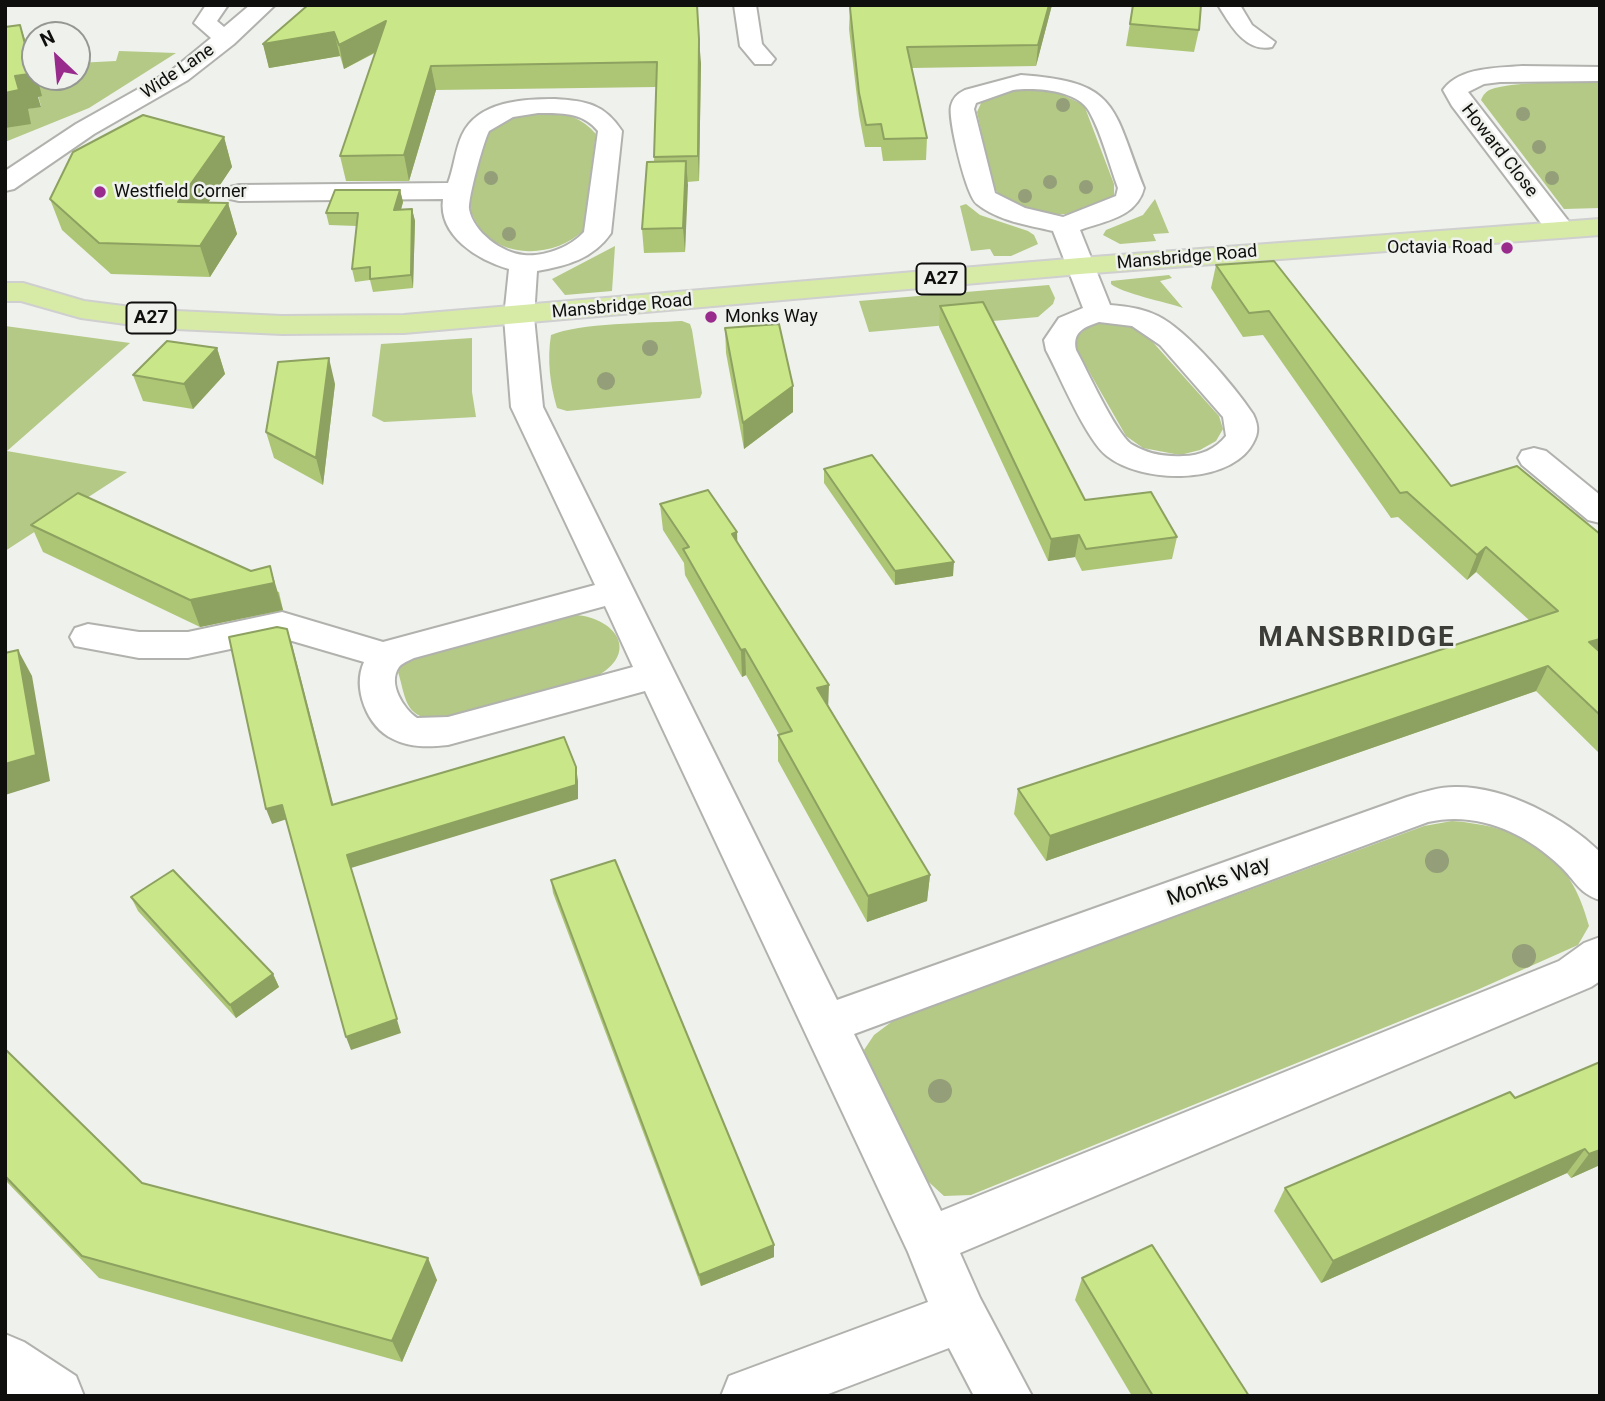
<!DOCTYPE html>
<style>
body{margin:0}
#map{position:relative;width:1605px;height:1401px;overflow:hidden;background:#eff1ec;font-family:Roboto,sans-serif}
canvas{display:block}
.frame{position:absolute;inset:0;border:7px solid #0f0f0e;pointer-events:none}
.north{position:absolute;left:21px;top:21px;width:70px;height:70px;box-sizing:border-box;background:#eff1ec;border:2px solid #959793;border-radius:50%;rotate:334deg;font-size:19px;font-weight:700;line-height:28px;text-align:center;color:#0f0f0e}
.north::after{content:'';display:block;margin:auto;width:24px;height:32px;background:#982b8c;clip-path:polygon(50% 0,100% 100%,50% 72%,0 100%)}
</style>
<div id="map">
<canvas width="1605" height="1401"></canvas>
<div class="frame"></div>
<div class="north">N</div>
</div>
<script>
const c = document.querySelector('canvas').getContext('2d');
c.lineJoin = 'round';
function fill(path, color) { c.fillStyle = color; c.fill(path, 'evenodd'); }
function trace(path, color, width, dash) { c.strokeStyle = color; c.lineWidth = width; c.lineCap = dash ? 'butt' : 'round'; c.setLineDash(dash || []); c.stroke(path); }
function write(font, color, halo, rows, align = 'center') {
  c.font = font + ' Roboto,sans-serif'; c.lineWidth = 5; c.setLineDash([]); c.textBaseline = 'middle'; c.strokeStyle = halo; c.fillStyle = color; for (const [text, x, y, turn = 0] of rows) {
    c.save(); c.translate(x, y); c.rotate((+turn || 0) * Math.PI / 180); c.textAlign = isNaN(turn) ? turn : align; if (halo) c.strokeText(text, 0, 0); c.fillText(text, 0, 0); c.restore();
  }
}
fill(new Path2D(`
 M119,51L176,53L89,108L5,142V128L28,109L41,106L27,57L35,56V77H77V63L116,61Z
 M1600,83V208L1564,209L1481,100C1483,95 1486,91 1492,89C1513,82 1577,81 1600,83Z
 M1015,88L1057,92L1084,105L1114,184V195C1084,223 1018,221 993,187L977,112L982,101Z
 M547,112C568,114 582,118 596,134L583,231C551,261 487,260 471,211C466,195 483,143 491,127L523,113Z
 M1155,199L1169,233L1153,234L1156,241L1120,244L1103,235L1106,230L1143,215Z
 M966,204L980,215L1028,231L1034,235L1038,244L1011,256H994L990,249L971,251L960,206Z
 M615,246L612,291L565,295L552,279Z
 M1169,275L1172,278L1160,281L1183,308C1166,302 1121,293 1111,284V281Z
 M1049,285L1055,298L1053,304L1038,317L869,332L859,301Z
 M682,321L690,324L692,330L702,393L700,398L567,411L557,408C550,384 547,360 551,335C579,323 649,323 682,321Z
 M1108,321L1126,323L1141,329L1219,416L1223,429L1216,441L1200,450L1180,455L1143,448L1126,436L1075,347L1077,336L1088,327Z
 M5,326L130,343L7,451L127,472L5,551Z
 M472,338V392L476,417L384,422L372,416L381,344Z
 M577,615C615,619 639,651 599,675L435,720C404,716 406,698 398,672L402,663L419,655Z
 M1452,821C1524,827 1570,852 1589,926L1578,945L1477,990L971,1195L944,1196L921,1175L867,1070L864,1050L874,1035L894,1020L1424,826Z`), '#b3c985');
const minor = new Path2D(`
 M206,5H228L217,21L224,27L250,5H275L234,44L188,80L94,134L14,189L5,191V171L76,124L172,70L211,38L194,23Z
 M734,5H756L762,44L775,59L771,64H755L740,46Z
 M1218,5H1240L1252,25L1275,42L1272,47C1245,53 1230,24 1218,5Z
 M1522,66L1600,67V81L1500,82L1484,84L1468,92L1570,223L1574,229L1570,235L1560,237L1550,235L1452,106L1443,90C1459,67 1497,68 1522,66Z
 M1021,75C1119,82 1112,106 1144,188C1137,217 1105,221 1080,230L1110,305C1126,306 1144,309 1158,316C1188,331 1234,386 1253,414C1260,428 1258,436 1250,448C1223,485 1141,483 1107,456C1086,440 1060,376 1046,350L1044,340L1059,318L1083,308L1053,231C1028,225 998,221 977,204C966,196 948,119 951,106C953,98 957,94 965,90ZM1013,90C1035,87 1077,90 1089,111C1102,134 1109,164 1118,188L1116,196L1063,217L1025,208L995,193L974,109L976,103ZM1099,322L1132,326L1160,345L1223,417L1226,436C1216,449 1200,456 1183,456C1165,457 1147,454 1131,444C1115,432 1087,370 1076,350C1072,332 1084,327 1099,322Z
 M555,99C587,101 604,104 622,131L611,233C593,259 566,266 537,271L534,317L543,407L837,1000L1407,797C1423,792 1439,787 1455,787C1505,786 1565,818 1600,852V900C1578,893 1576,881 1560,866C1524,832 1477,811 1428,822L854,1034L941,1211L1559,961L1584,943L1600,937V981L1591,987L960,1253L980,1298L1032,1396H974L949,1348L823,1396H721L729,1376L928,1302L908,1252L645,691L448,745C429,747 411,748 393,739C367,727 352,688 364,662L282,638L188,658H139L75,646L70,637L75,628L88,624L139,632H188L282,612L383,642L595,585L511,407L504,317L509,269C478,260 438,236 443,199L239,201L230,199L226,193L230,187L239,185L448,183C454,168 455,150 462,135C478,101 523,99 555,99ZM538,113C561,113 583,112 598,131L584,232C570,247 545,257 524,255C502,253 473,232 469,209C468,198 483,143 489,131L513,117ZM605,606L633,667L448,717L417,718C404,709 387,684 399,667C402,663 410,660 414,658Z
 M1534,448L1546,451L1600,495V523L1588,520L1522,465L1518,458L1522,451Z
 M5,1334L24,1342L76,1376L84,1396L5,1394Z`);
const major = new Path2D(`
 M1600,219V235L1080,274L404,333L282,334L155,328L81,318L21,301H5V283H23L84,301L155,310L282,316L404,315L1080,258Z`);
trace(minor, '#b1b2ae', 4);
trace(major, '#cfcfcf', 4);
fill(minor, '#fff');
fill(major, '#d7eba7');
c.fillStyle = '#949e78';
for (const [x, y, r] of [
 [1063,105,7],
 [1523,114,7],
 [1539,147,7],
 [491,178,7],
 [1552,178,7],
 [1050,182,7],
 [1086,187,7],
 [1025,196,7],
 [509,234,7],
 [650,348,8],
 [606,381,9],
 [1437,861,12],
 [1524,956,12],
 [940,1091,12]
]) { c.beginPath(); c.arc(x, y, r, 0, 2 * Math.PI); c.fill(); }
fill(new Path2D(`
 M308,5L701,63L699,181L687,182L685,252L644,253L642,229L654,162L656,87L436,90L409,181H346L340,156L375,53L344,69L340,56L269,68L263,44Z
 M1052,5L1036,66L912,68L927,138L926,160L883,161L881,147H865L859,115L849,29L850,8Z
 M1133,5L1199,30L1194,52L1126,46Z
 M224,137L232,167L208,203H228L237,234L210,277L111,274L62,230L50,199Z
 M400,190L403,202L401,210L412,209L415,221L413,288L373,292L370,280L355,282L352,269L357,226L329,225L326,213Z
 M1274,261L1451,486L1600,534V754L1536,691L1046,861L1014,814L1018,789L1529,620L1476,572L1467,580L1398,517L1391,518L1263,335L1243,337L1211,288L1216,265Z
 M940,306L1085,500L1177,537L1172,559L1082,571L1075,557L1048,561L939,327Z
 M725,328L793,386V412L744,449L726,353Z
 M217,348L225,374L193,409L143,401L133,375Z
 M335,384L323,485L274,458L266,432Z
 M824,469L953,576L895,585L824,483Z
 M660,504L737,532V542L829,707L930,875L927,901L867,922L778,761V735L779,734L746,675L742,677L685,575L684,563L663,530Z
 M31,525L279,592L283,610L200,627L43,552Z
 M551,880L774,1245V1257L701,1286L553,893Z
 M131,897L273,974L279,987L236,1018L138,911Z
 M5,1049L142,1183L437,1280L402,1362L99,1278L5,1180Z
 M1600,1062V1165L1571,1178L1567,1173L1321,1283L1274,1211L1285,1188L1515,1098Z
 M1082,1278L1249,1396H1132L1075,1300Z`), '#adc676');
fill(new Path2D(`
 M1049,5H1052L1036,66L1038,45Z
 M386,21L390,44L344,69L339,45Z
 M20,25L31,57L35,71V77H37L42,96L38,97L41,107L28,109L31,124L5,128V93L15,76L26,64Z
 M334,32L340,56L269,68L263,44Z
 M699,39L701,63L699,181L698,156Z
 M431,66L436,90L409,181L404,155Z
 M224,137L232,167L188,233L178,202Z
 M686,161L688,185L685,252L683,228Z
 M400,190L403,202L397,223L394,210Z
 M228,203L237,234L210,277L200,246Z
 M412,209L415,221L413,288L411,275Z
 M217,348L225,374L193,409L184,384Z
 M329,358L335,384L323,485L316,458Z
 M793,386V412L744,449L743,423Z
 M737,532L738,559L732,534Z
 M1079,535L1075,557L1048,561L1051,539Z
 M1486,547L1476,572L1467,580L1477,555Z
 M954,562L953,576L895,585V571Z
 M270,566L283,610L200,627L190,600Z
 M287,629L292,644L337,819L332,805Z
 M1600,639V659L1589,642Z
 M745,649L746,675L742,677L741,650Z
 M18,650L32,676L50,781L5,795V764Z
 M1548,666L1536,691L1046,861L1050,836Z
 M829,685L828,711L817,688Z
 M576,767L578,781V799L351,868L401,1033L351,1050L346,1037L347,855Z
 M282,805L287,819L272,824L266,809Z
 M930,875L927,901L867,922L868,896Z
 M273,974L279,987L236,1018L230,1005Z
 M1585,1149L1567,1173L1321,1283L1333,1261Z
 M1600,1150V1165L1571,1178L1589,1154Z
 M774,1245V1257L701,1286L699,1275Z
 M428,1258L437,1280L402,1362L392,1341Z`), '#8da160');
const building = new Path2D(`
 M308,5H697L699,39L698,156L654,157L657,62L431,66L404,155L340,156L386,21L339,45L334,32L263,44Z
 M851,5H1049L1038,45L907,47L927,138L884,139L881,124L866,125L859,93L850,8Z
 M1133,5H1201L1199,30L1130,24Z
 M20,25L30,63L26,64L29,74L15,76L19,90L5,93V27Z
 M143,115L224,137L178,202L228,203L200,246L99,243L50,199L73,152Z
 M686,161L683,228L642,229L647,162Z
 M335,190H400L394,210L412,209L411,275L370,279V267L352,269L358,213H326Z
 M1274,261L1451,486L1517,466L1600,534V639L1589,642L1600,652V715L1548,666L1050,836L1018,789L1558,611L1486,547L1477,555L1407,492L1400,493L1269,311L1249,313L1216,265Z
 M983,302L1085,500L1151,492L1177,537L1086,549L1079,535L1051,539L940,306Z
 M779,324L793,386L743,423L725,328Z
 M167,341L217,348L184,384L133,375Z
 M329,358L316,458L266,432L278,362Z
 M872,455L954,562L895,571L824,469Z
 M708,490L737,532L732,534L763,583L829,685L817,688L930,875L868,896L778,735L792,731L745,649L741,650L711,598L683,549L689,547L660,504Z
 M78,493L251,571L270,566L274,583L190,600L31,525Z
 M277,627L287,629L332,805L564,737L576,767V785L347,855L397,1019L346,1037L282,805L266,809L229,637Z
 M18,650L36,755L5,764V653Z
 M615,860L774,1245L699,1275L551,880Z
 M173,870L273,974L230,1005L131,897Z
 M5,1049L142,1183L428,1258L392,1341L82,1256L5,1176Z
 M1600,1062V1150L1589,1154L1585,1149L1333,1261L1285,1188L1510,1092L1515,1098Z
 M1152,1245L1249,1396H1153L1082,1278Z`);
fill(building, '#c9e689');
trace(building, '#8da160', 2);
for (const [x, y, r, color] of [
 [100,192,7,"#982b8c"],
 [1507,248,7,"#982b8c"],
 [711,317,7,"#982b8c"]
]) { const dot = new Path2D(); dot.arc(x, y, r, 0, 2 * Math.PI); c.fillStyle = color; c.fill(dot); trace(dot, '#eff1ec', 2.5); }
write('18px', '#0f0f0e', '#eff1ec', [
 ["Wide Lane",178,72,-34],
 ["Howard Close",1499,151,52],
 ["Mansbridge Road",1187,258,-5],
 ["Mansbridge Road",622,307,-5]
]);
write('18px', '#0f0f0e', '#eff1ec', [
 ["Westfield Corner",114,192],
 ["Octavia Road",1493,248,"right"],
 ["Monks Way",725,317]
], 'left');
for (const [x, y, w] of [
 [941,279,49],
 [151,318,49]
]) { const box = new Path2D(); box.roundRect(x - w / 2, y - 15.5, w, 31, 5); c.fillStyle = '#eff1ec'; c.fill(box); trace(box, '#0f0f0e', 2); }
write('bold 19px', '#0f0f0e', null, [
 ["A27",941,279],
 ["A27",151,318]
]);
write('21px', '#0f0f0e', '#eff1ec', [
 ["Monks Way",1219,882,-20]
]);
c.letterSpacing = '2px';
write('bold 28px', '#3c3d39', '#eff1ec', [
 ["MANSBRIDGE",1357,639]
]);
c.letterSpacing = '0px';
</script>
